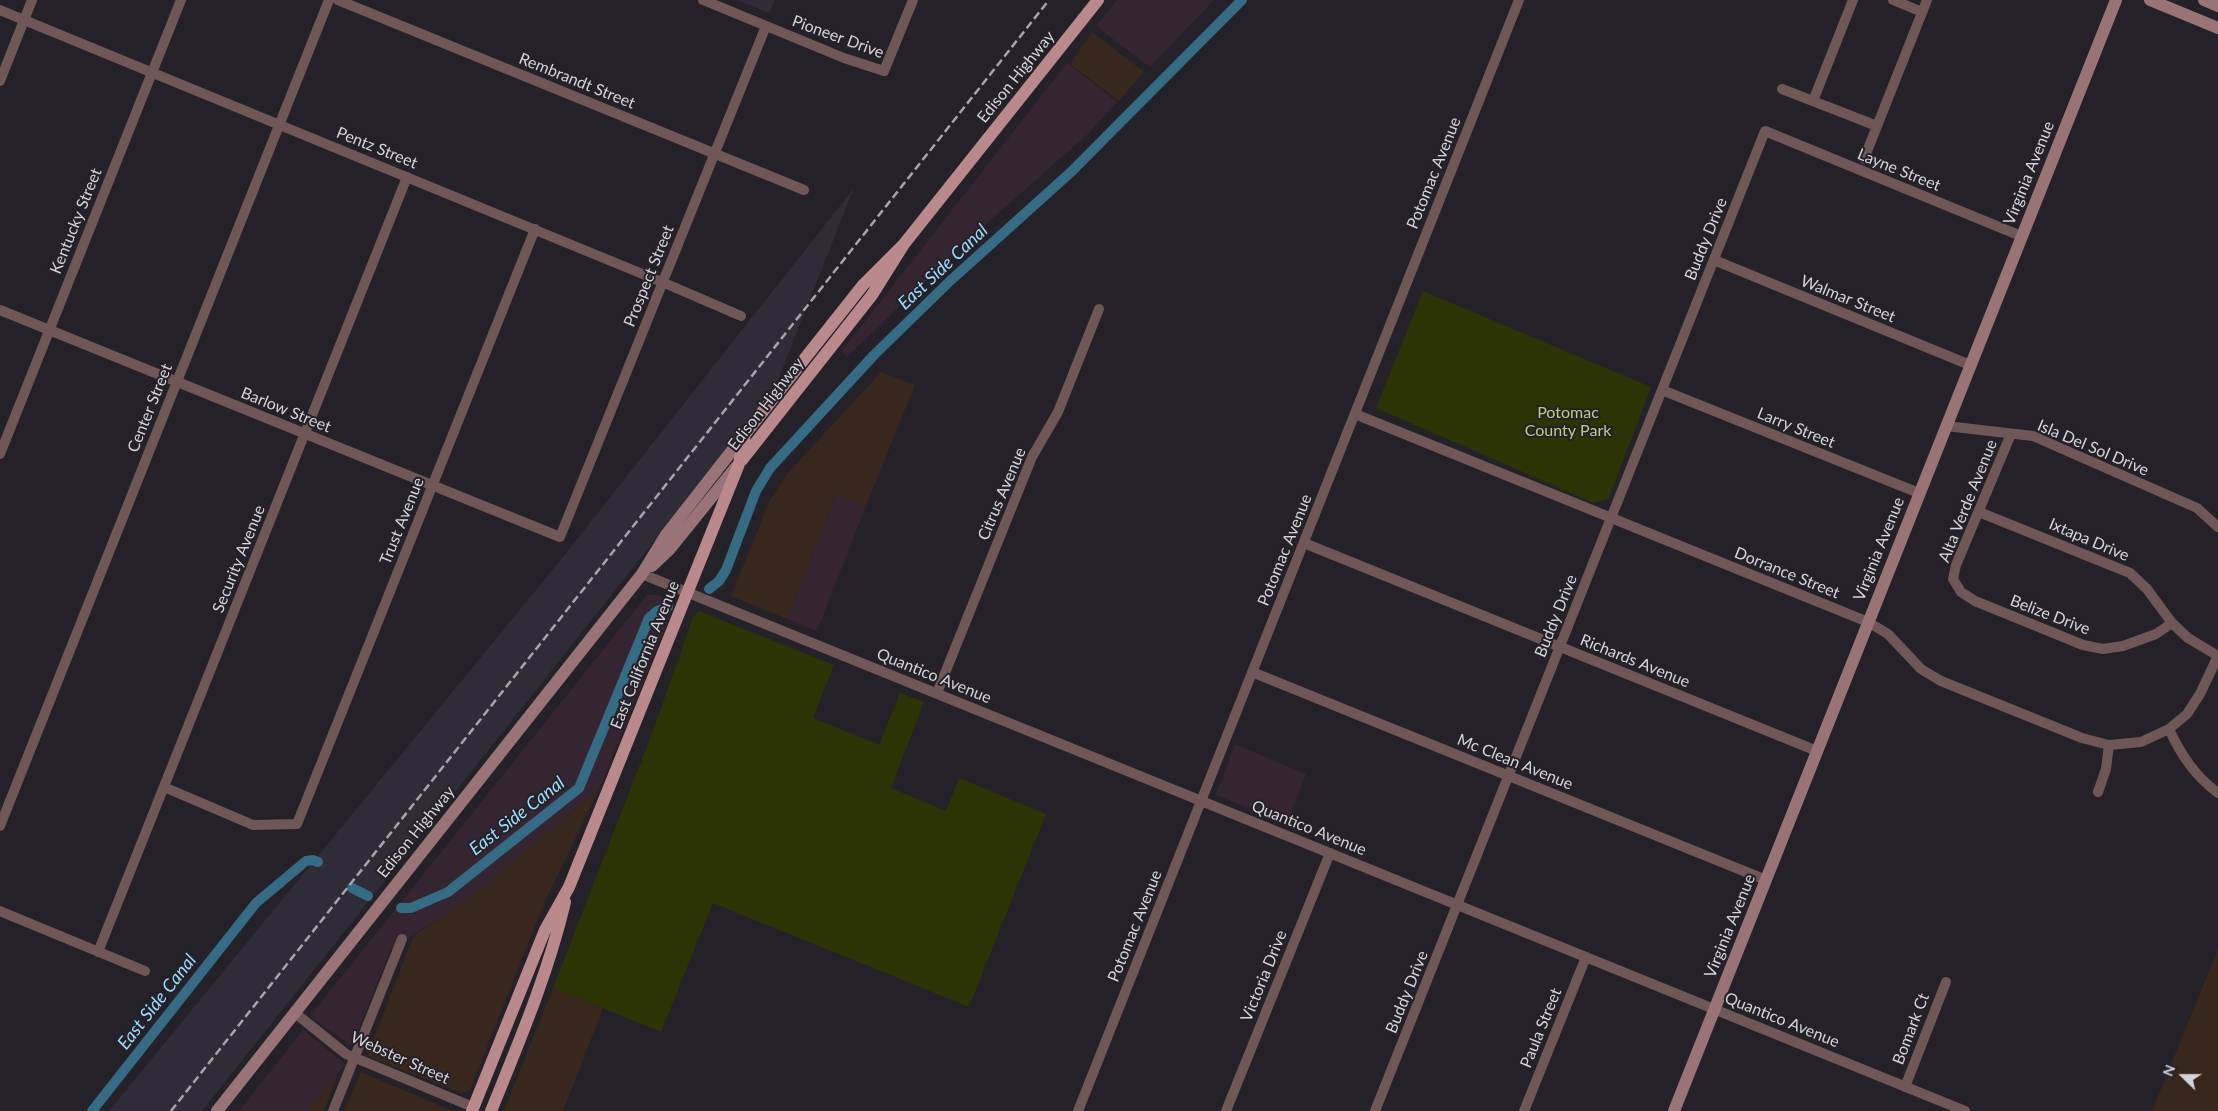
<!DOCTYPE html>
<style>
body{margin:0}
#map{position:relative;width:2218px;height:1111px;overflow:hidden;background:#242228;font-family:Lato,sans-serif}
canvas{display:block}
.north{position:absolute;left:2158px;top:1051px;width:50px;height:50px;-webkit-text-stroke:4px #242228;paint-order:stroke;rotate:292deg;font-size:14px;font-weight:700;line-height:20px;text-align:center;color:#d5d4d8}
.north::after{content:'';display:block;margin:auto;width:18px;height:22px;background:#d5d4d8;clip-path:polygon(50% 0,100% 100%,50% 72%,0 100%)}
</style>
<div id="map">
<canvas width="2218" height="1111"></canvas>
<div class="north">N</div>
</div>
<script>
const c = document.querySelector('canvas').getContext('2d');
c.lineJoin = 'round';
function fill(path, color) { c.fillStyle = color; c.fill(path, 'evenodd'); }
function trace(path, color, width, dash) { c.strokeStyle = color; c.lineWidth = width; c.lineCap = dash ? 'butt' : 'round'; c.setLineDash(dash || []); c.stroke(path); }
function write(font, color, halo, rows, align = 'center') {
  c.font = font + ' Lato,sans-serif'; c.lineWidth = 4; c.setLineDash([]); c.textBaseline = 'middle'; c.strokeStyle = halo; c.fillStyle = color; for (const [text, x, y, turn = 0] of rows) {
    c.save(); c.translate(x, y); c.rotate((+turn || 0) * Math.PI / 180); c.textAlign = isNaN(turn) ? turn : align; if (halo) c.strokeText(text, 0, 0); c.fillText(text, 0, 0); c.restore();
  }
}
fill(new Path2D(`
 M1117,0H1214L1150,67L1096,26Z
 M1067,63L1117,102L1089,133L968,240L847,357L841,352Z
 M836,494L866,506L817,631L787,619Z
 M647,595H657L675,603L600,788L503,871L455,909L391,948L352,1046L310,1016Z
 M1235,744L1306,774L1287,823L1216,795Z
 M303,1030L345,1064L309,1111H239Z`), '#342531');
fill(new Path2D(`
 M1092,32L1144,72L1119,101L1070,64Z
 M881,372L915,385L866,506L836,494L787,619L731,596L769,502L787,474Z
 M600,788L546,899L470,1090L461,1093L367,1056L414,935L455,909L503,871Z
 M2218,949V1111H2151H2152Z
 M553,988L603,1008L578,1073L563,1111H504Z
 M339,1072L324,1111H309Z
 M361,1072L453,1111H344Z`), '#37271c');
fill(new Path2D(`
 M737,0H775L769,13Z
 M854,188L774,390L202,1111H109L563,557Z`), '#2f2c37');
fill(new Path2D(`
 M1423,291L1651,387L1609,498L1594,503L1376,408Z
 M699,611L834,665L813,718L879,745L900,693L924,702L891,788L946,811L959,778L1046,814L969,1007L713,903L661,1032L553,988L654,728L693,617Z`), '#2c3304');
trace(new Path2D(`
 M709,589L719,581L726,570L756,491L770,468L874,355L950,281L1071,172L1242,0
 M352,888L368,896
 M401,908H411L448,892L579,788L649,618L657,611L668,607
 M92,1111L256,903L306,861L313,860L318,862`), '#356b85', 10);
trace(new Path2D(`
 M338,0L804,190
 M703,0L844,58L884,71L913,0
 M1893,0L1922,12
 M0,10L662,282L741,316
 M0,81L32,0
 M1782,89L1877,126
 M1813,101L1853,0
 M1864,159L1927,0
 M1714,260L1970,365
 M0,310L560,537L766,26
 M1662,390L1919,493
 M1355,414L1868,622L1888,634L1921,669L1941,681L2082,738L2109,745L2141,742L2169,729L2187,714L2200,694L2218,656
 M1946,426L2033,436L2197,508L2218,527
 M2011,434L1956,565L1953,579L1961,592L1975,601L2083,645L2103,649L2123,646L2156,634L2172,623
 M0,454L181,0
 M1979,512L2130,573L2147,589L2172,623L2188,638L2218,656
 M1304,543L1817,751
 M642,574L1965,1111
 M1252,672L1766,880
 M937,693L1032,457L1058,412L1099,309
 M2169,729C2181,755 2195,776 2218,793
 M164,787L253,825L297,824L535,229
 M2098,792L2106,769L2109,745
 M0,826L329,0
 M0,911L145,971
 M98,952L407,177
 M295,1013L346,1054L473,1107
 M1905,1087L1946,982
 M333,1111L402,939
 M1078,1111L1519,0
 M1226,1111L1330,853
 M1375,1111L1765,131L2021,236
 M1524,1111L1586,957`), '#6f5758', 10);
trace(new Path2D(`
 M2150,0L2218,28
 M2204,0L2218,6
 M652,566L669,550L736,467
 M217,1111L642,574L666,535L745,434
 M1674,1111L2116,0`), '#997376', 12);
trace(new Path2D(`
 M742,460L872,295L904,244L1098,0
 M472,1111L545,930L569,887L739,464L745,434L863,285L904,244
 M491,1111C519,1042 548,974 565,902`), '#ba898c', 12);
trace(new Path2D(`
 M171,1111L1049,0`), '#a5a4a9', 2.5, [8, 4]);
write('16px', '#d5d4d8', '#242228', [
 ["Pioneer Drive",838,37,20],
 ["Edison Highway",1016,77,-51],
 ["Rembrandt Street",577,81,22],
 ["Pentz Street",377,148,22],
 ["Layne Street",1899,170,22],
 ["Potomac Avenue",1434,173,-68],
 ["Virginia Avenue",2029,173,-68],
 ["Kentucky Street",76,221,-68],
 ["Buddy Drive",1706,239,-68],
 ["Prospect Street",649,276,-68],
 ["Walmar Street",1848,299,22],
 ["Edison Highway",766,404,-52],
 ["Center Street",150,408,-68],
 ["Barlow Street",286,410,22],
 ["Larry Street",1796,428,22],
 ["Isla Del Sol Drive",2093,448,23],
 ["Citrus Avenue",1002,494,-67],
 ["Alta Verde Avenue",1968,501,-68],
 ["Trust Avenue",402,521,-68],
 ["Ixtapa Drive",2089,540,23],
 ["Virginia Avenue",1879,549,-68],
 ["Potomac Avenue",1285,550,-68],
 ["Security Avenue",239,559,-68],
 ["Dorrance Street",1787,573,22],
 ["Belize Drive",2050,615,21],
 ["Buddy Drive",1556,616,-68],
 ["East California Avenue",645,655,-68],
 ["Richards Avenue",1635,661,22],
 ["Quantico Avenue",934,676,22],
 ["Mc Clean Avenue",1515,762,22],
 ["Quantico Avenue",1309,828,22],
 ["Edison Highway",416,832,-51],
 ["Potomac Avenue",1135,926,-68],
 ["Virginia Avenue",1730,926,-68],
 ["Victoria Drive",1264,976,-68],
 ["Buddy Drive",1407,992,-68],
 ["Quantico Avenue",1782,1020,22],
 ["Paula Street",1541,1028,-68],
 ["Bomark Ct",1911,1029,-69],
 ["Webster Street",400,1058,24]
]);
write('16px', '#bccc81', '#242228', [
 ["Potomac",1568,413],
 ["County Park",1568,431]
]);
write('italic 18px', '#9cdcfe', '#242228', [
 ["East Side Canal",943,267,-43],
 ["East Side Canal",517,816,-38],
 ["East Side Canal",157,1002,-52]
]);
</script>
